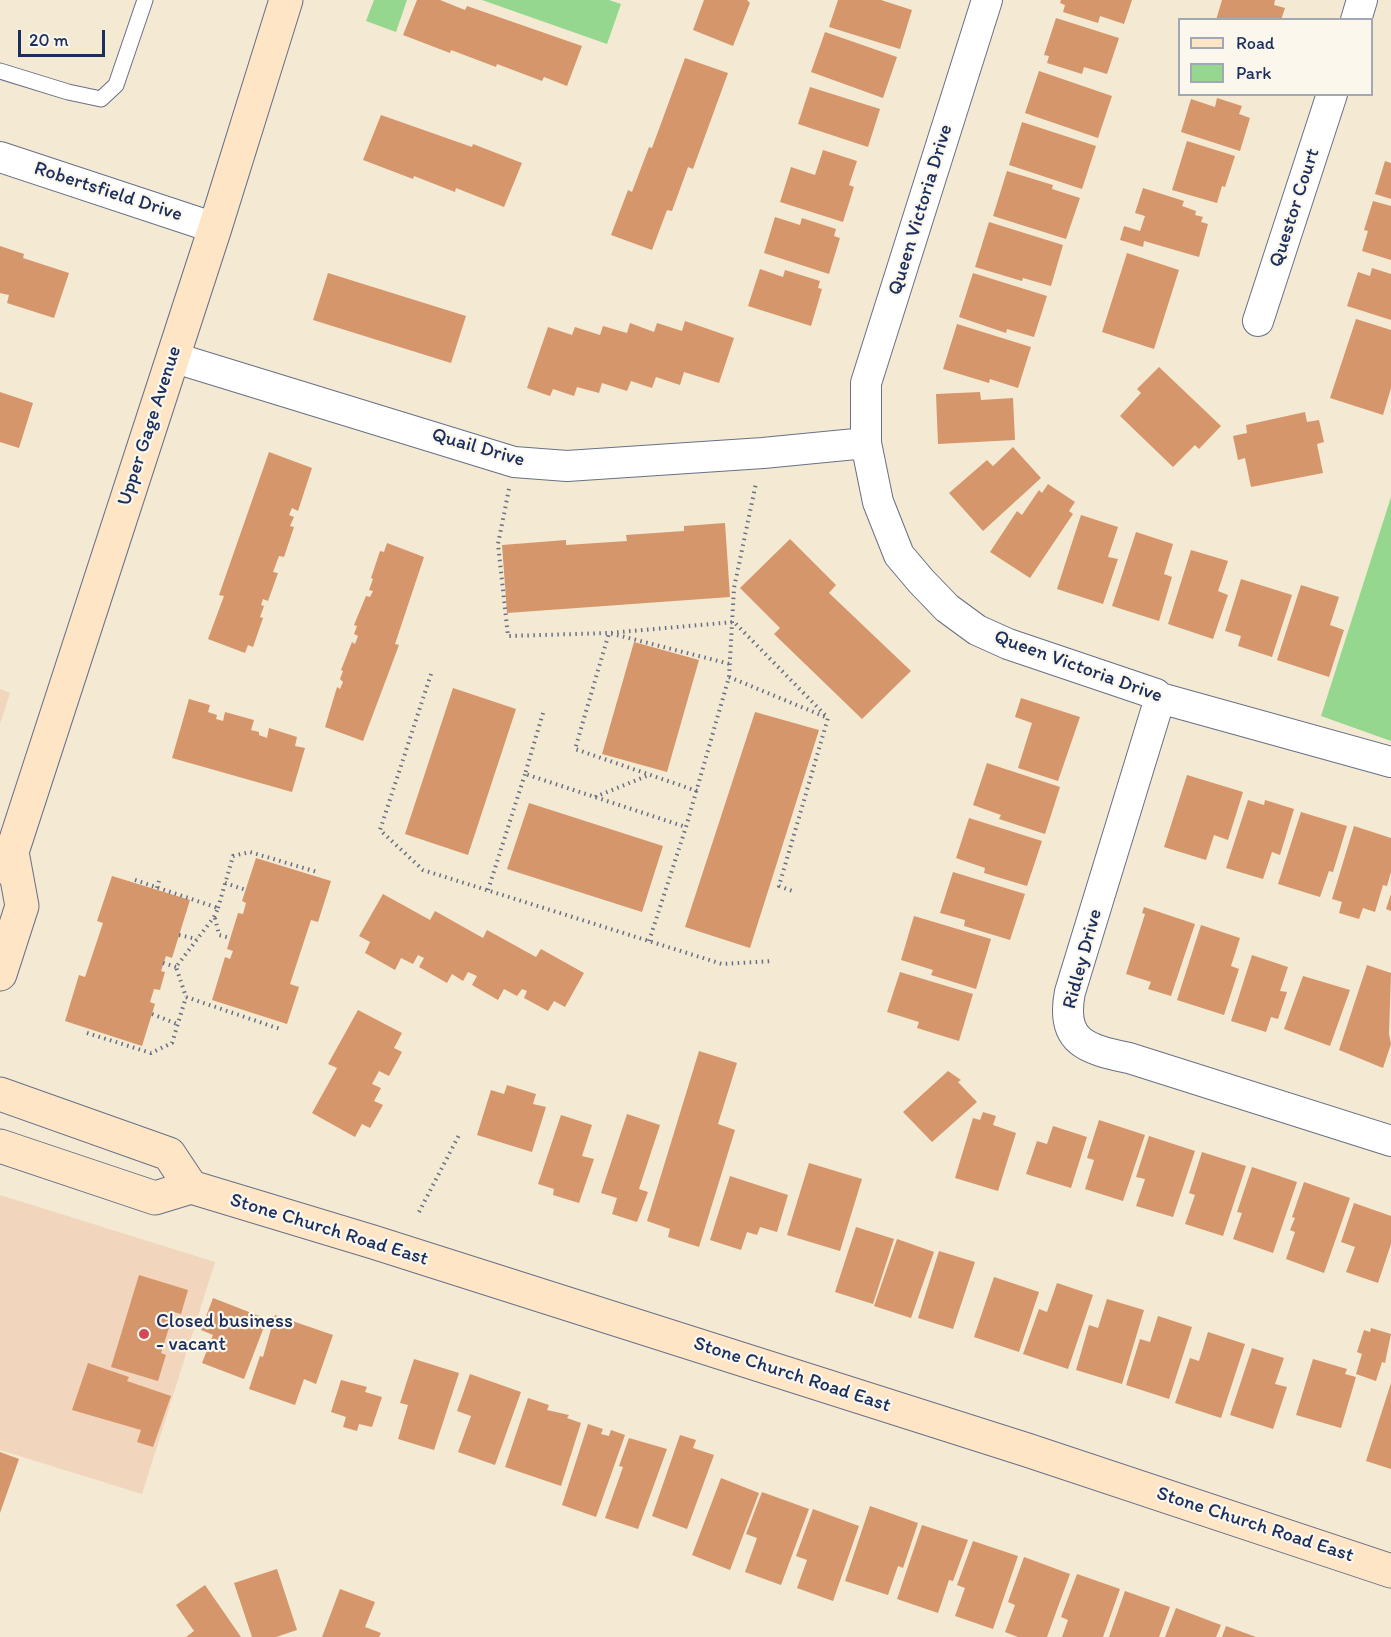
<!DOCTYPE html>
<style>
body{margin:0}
#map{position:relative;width:1391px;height:1637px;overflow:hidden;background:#f4e9d2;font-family:Itim,sans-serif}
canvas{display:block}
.legend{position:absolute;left:1178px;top:18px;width:195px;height:78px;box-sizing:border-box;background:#fbf7ec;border:2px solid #a1a7b3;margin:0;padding:8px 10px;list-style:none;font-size:18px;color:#1b2f5e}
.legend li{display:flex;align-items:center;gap:12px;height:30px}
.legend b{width:30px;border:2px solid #a1a7b3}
.scale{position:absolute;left:18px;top:30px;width:87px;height:27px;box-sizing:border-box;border:3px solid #1b2f5e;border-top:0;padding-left:8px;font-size:18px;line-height:21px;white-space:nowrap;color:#1b2f5e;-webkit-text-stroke:4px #fbf7ec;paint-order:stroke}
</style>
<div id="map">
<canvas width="1391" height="1637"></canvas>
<ul class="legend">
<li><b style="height:8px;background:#fde5c5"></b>Road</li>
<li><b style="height:16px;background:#95d78f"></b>Park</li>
</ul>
<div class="scale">20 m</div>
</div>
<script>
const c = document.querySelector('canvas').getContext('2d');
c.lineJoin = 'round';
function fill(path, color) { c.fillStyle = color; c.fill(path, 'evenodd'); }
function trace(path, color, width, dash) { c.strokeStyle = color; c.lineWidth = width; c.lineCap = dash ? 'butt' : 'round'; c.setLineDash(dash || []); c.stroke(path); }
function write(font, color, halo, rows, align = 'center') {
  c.font = font + ' Itim,sans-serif'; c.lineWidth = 4.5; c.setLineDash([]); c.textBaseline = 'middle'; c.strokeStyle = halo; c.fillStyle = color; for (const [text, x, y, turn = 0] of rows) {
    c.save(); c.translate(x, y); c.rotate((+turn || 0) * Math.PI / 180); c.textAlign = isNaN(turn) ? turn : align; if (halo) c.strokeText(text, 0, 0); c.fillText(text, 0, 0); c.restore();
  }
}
fill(new Path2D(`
 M0,689L10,693L0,724Z
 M0,1195L215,1262L142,1494L0,1450Z`), '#f1d5bd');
fill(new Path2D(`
 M374,0H407L396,32L366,21Z
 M482,0H609L621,4L607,44Z
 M1391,497V741L1321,716Z`), '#95d78f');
fill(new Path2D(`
 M417,0H440L465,10L467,6L582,46L567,86L544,77L542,81L497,64L496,67L451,50L450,53L403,35Z
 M704,0H747L750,3L733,46L693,30Z
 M838,0H881L912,10L900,49L829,27Z
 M1061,0H1132L1124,24L1100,16L1098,23L1063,12L1065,5L1060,3Z
 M1222,0H1275L1274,5L1285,8L1281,20H1216Z
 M1056,18L1119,38L1107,74L1084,67L1082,74L1047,63L1049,56L1044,55Z
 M825,32L897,57L883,98L811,72Z
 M685,58L728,73L693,169L688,167L672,211L667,210L652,250L611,235L628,190L632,192L649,147L652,148Z
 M1039,71L1112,96L1098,138L1025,113Z
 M810,87L880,109L868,147L798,124Z
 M1217,98L1242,106L1239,114L1250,118L1240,151L1181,132L1191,99L1215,107Z
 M381,115L472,147L473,144L522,163L504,207L456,188L455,192L414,176L413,179L363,160Z
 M1022,122L1096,146L1082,189L1009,165Z
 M1187,141L1235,156L1225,187L1222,186L1217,203L1172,190Z
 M823,150L857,161L849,185L854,187L843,222L780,202L791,167L815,175Z
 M1385,161L1391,163V199L1375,194Z
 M1007,171L1053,185L1052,189L1080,198L1066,239L993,216Z
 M1143,188L1184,201L1182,206L1196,211L1195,215L1203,217L1201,222L1208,224L1199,257L1144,241L1143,247L1120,240L1124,226L1140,231L1145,216L1135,213Z
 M1373,201L1391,206V260L1362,251L1368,231L1364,230Z
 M775,217L800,225L802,218L836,229L834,236L840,238L829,274L764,253Z
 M989,222L1063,245L1051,286L1023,278L1022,281L975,267Z
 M0,246L24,254L23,258L69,273L54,318L7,303L9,295L0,293Z
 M1127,253L1179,270L1154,349L1102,332Z
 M1372,268L1391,274V320L1347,306L1358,272L1370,276Z
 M760,269L783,277L785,270L820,281L818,288L822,289L811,326L748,306Z
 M328,273L466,316L451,363L313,320Z
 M973,273L1047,296L1034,337L1007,329L1006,333L959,317Z
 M1356,319L1391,330V388L1383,415L1330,398Z
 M685,321L734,338L719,383L684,372L680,385L656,377L652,388L631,381L627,391L602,383L599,393L577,387L574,396L553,389L550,396L527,388L548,327L572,335L575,327L600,335L603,326L627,333L630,323L654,332L657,323L682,331Z
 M957,324L1031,347L1018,388L990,379L989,383L943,369Z
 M1159,367L1221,426L1199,449L1195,445L1173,467L1120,416L1141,393L1137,389Z
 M0,392L33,403L19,448L0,442Z
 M980,392L981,400L1013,398L1015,440L938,444L936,394Z
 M1305,412L1307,422L1319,420L1324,442L1317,444L1323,473L1251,487L1245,458L1238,460L1233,436L1247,433L1246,425Z
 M1013,447L1041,478L983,531L949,493L987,460L993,466Z
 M269,452L312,468L298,511L292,508L289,515L294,517L290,526L294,527L284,557L279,556L273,572L278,573L268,601L263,599L261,605L264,606L260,617L263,618L253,647L248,645L245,653L208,639L224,596L219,595Z
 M1048,484L1075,502L1069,511L1073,514L1030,578L990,552L1017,511L1022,515L1039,490L1042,493Z
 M1081,515L1118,527L1108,557L1118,559L1103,604L1057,589Z
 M725,523L730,597L507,613L502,545L566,540V545L627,541L626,535L684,531V526Z
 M1136,532L1173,544L1164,574L1172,577L1159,621L1112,606Z
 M790,539L836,585L829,593L911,671L862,719L774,634L780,628L740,588Z
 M387,543L424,557L395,644L399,645L363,741L325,727L337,687L340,689L343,682L340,679L343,671L341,670L352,642L355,644L358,636L354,634L357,626L354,625L366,596L370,597L373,591L369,590L373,579L371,578L380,551L384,552Z
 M1191,550L1228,561L1218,591L1228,595L1213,639L1168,624Z
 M1241,579L1292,595L1272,657L1238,646L1241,636L1225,631Z
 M1301,585L1339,597L1330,625L1344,630L1329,677L1277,660Z
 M634,642L699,660L667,772L602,754Z
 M453,688L516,709L468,855L405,834Z
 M1021,698L1080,717L1058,781L1018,768L1032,723L1015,717Z
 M189,699L210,705L208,712L217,715L216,719L223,721L225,712L254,720L251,730L259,732V735L267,738L269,728L297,737L295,746L305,748L292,792L172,758Z
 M755,712L819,730L750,948L685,927Z
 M987,763L1060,787L1045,834L999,819L1001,815L973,805Z
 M1187,775L1243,792L1228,840L1214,835L1206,860L1164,847Z
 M1248,800L1264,805L1265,800L1294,809L1280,855L1272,852L1263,879L1226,868Z
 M529,803L663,846L642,912L507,869Z
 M1301,812L1347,826L1333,872L1329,871L1320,897L1278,884Z
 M969,818L1042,841L1027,886L984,873L985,868L956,858Z
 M1354,826L1391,838V872L1387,886L1383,885L1375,912L1363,908L1359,919L1339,913L1342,902L1332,899Z
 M256,858L331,881L318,922L311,920L290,984L299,987L287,1024L212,1000L225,957L230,959L233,951L227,949L238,913L243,914L246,903L242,901Z
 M953,872L1025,894L1010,940L964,926L965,920L940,913Z
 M112,876L190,900L172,958L166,956L161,971L165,972L160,990L154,989L150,1002L155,1004L142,1046L65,1021L79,975L85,977L103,923L97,921Z
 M383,894L430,920L435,911L483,938L487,930L536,957L541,949L584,973L565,1007L554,1001L548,1011L524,998L527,991L522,989L517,996L504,989L498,1000L472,985L477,976L468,972L463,981L452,974L447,983L419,967L424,958L418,955L413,964L401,958L395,970L365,953L370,942L359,936Z
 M1391,894V911L1386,909Z
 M1144,907L1195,924L1171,996L1148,989L1151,982L1126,974L1145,914L1142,913Z
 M914,916L991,939L976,989L931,975L933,970L901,960Z
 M1201,925L1240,938L1231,966L1239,969L1224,1015L1177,1000Z
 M1252,955L1288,967L1280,991L1287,992L1278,1019L1271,1017L1266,1032L1231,1021Z
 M1367,965L1391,973L1389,1034L1391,1044L1383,1068L1339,1050Z
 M900,972L973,994L959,1041L917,1028L919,1022L887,1012Z
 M1303,976L1350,990L1330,1046L1284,1029Z
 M358,1010L402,1033L394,1048L402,1052L389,1076L379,1071L372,1084L381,1088L374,1101L383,1105L370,1128L362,1124L355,1137L312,1113L337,1068L328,1064Z
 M699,1051L737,1063L718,1124L735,1130L699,1247L668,1237L670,1229L647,1221Z
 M948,1071L961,1080L958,1082L977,1102L932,1142L903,1112Z
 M507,1085L536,1094L533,1104L546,1107L532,1152L477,1135L491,1090L504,1094Z
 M983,1112L996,1116L993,1125L1016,1133L998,1191L955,1178L973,1118L980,1120Z
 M627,1114L660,1125L639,1189L648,1192L637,1222L612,1214L617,1198L601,1193Z
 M561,1115L592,1125L582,1156L594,1159L579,1203L553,1195L554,1189L538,1184Z
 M1099,1120L1145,1135L1123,1201L1085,1189L1094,1160L1087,1158Z
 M1053,1126L1087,1137L1071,1188L1026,1174L1037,1141L1047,1144Z
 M1149,1136L1195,1151L1173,1217L1136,1206L1145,1179L1136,1177Z
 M1202,1152L1246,1166L1223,1236L1185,1224L1195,1195L1189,1193Z
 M809,1163L862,1179L840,1251L787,1235Z
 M1252,1167L1297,1182L1273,1253L1233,1239L1242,1213L1237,1212Z
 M730,1176L788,1195L777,1232L760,1227L757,1235L747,1232L741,1250L710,1240Z
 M1304,1182L1350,1198L1324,1273L1286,1259L1295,1232L1290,1230L1295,1218L1292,1217Z
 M1354,1203L1391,1216V1244L1378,1283L1346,1272L1355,1247L1341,1242Z
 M856,1227L894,1239L873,1304L835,1292Z
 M897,1239L934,1252L911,1318L874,1306Z
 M939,1251L975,1262L953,1329L918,1318Z
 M139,1275L188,1290L181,1314L174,1312L161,1353L166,1355L158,1381L111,1367Z
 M994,1277L1039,1292L1019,1352L974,1337Z
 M1057,1283L1093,1295L1068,1369L1023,1354L1039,1309L1047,1312Z
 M213,1298L267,1319L244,1379L202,1363L213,1335L201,1330Z
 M1107,1299L1144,1310L1122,1384L1076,1370L1089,1325L1098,1328Z
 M275,1315L333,1335L316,1384L304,1379L295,1405L249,1389L260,1356L263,1357Z
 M1158,1316L1192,1327L1169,1399L1126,1385L1140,1339L1150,1342Z
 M1371,1328L1391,1334L1385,1363L1382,1362L1376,1381L1356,1374L1362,1354L1357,1352L1364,1330L1370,1332Z
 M1208,1332L1245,1344L1221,1418L1175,1403L1190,1358L1199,1361Z
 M1252,1348L1284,1358L1275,1384L1287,1387L1273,1429L1230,1415Z
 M414,1359L459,1373L434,1450L398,1439L408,1405L400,1403Z
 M1313,1359L1347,1369L1345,1374L1356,1377L1341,1428L1296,1415Z
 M88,1363L129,1377L127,1381L171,1396L153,1447L137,1442L141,1430L72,1410Z
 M470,1374L521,1392L495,1465L458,1452L471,1416L457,1411Z
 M341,1380L367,1387L365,1392L382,1397L372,1427L359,1424L357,1431L343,1427L346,1417L331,1412Z
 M1391,1383V1469L1366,1461Z
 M528,1398L549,1405L547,1410L569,1415L567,1418L581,1423L561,1486L505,1467Z
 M588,1424L603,1429L601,1434L609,1436L611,1430L625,1435L596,1517L562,1505Z
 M680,1435L696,1440L693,1448L714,1455L687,1529L652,1516Z
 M629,1438L667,1449L638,1529L605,1518L623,1467L619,1466Z
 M0,1452L19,1459L0,1513Z
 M721,1478L759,1493L730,1570L692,1555Z
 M762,1492L809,1509L781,1585L745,1572L757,1538L746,1534Z
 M870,1506L918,1523L903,1568L898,1566L888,1595L845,1581Z
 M813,1509L859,1526L833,1601L797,1588L807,1560L796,1556Z
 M922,1525L968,1540L953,1581L949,1580L938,1613L897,1599Z
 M973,1541L1018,1556L993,1629L955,1616L965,1588L957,1585Z
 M1024,1557L1070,1574L1047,1637H1018L1005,1632L1015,1605L1008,1602Z
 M277,1569L297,1630L276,1637H252L234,1583Z
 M1077,1574L1120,1589L1103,1637H1062L1068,1620L1061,1617Z
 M205,1585L241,1637H186L194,1631L176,1605Z
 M340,1589L375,1602L365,1627L381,1633L379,1637H322Z
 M1125,1591L1170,1607L1159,1637H1109Z
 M1176,1608L1221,1625L1216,1637H1165Z
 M1226,1626L1256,1637H1222Z`), '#d6966b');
const service = new Path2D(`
 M0,71L68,92L101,99L116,85L145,0`);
const minor = new Path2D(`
 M987,0L866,383V443L878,502L899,555L921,581L947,608L977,630L1008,644L1156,694L1160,698L1391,762
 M1356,20L1362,0
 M0,157L215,228
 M1258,321L1332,94
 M172,357L514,462L567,466L763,453L866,443
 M1160,698L1070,992C1060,1042 1086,1049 1129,1058L1391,1141`);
const secondary = new Path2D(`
 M0,867L12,852L215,228L286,0
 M0,974L22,906L12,852
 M0,1094L169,1154L191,1187
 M0,1146L155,1198L191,1187L373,1242L1027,1450L1391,1571`);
trace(service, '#677087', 17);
trace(minor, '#677087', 32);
trace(secondary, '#677087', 35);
trace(new Path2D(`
 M509,489L498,544L508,636L609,633L730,664
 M431,674L380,830L423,870L722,964L773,961
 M729,677L828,718L779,886L795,892
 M543,713L525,774L686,827
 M697,791L575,749L609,633L734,622L828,718
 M595,797L649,775
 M135,880L218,908L214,917L176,967L186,997L280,1029
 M225,883L246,890
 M157,888L159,881
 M488,890L525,774
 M218,908L233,856L250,852L317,872
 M215,918L219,935L230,938
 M179,935L197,939
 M649,941L686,827L729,677L734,588L756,483
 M163,963L176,967
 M152,1014L177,1024
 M87,1033L151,1053L172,1043L186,997
 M419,1212L459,1135`), '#677087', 4, [1.5, 4.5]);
trace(service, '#fff', 15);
trace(minor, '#fff', 30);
trace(secondary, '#fde5c5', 33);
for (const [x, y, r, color] of [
 [144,1334,6,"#d1495b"]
]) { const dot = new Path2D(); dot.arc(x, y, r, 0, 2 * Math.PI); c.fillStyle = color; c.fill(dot); trace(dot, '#fbf7ec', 2); }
write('20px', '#1b2f5e', '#fbf7ec', [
 ["Robertsfield Drive",108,192,18],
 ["Questor Court",1295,208,-72],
 ["Queen Victoria Drive",921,210,-73],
 ["Upper Gage Avenue",150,426,-72],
 ["Quail Drive",478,448,16],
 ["Queen Victoria Drive",1078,667,20],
 ["Ridley Drive",1083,959,-75],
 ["Stone Church Road East",329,1230,17],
 ["Stone Church Road East",792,1375,18],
 ["Stone Church Road East",1255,1525,18]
]);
write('20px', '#1b2f5e', '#fbf7ec', [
 ["Closed business",156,1322],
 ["- vacant",156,1345]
], 'left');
</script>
